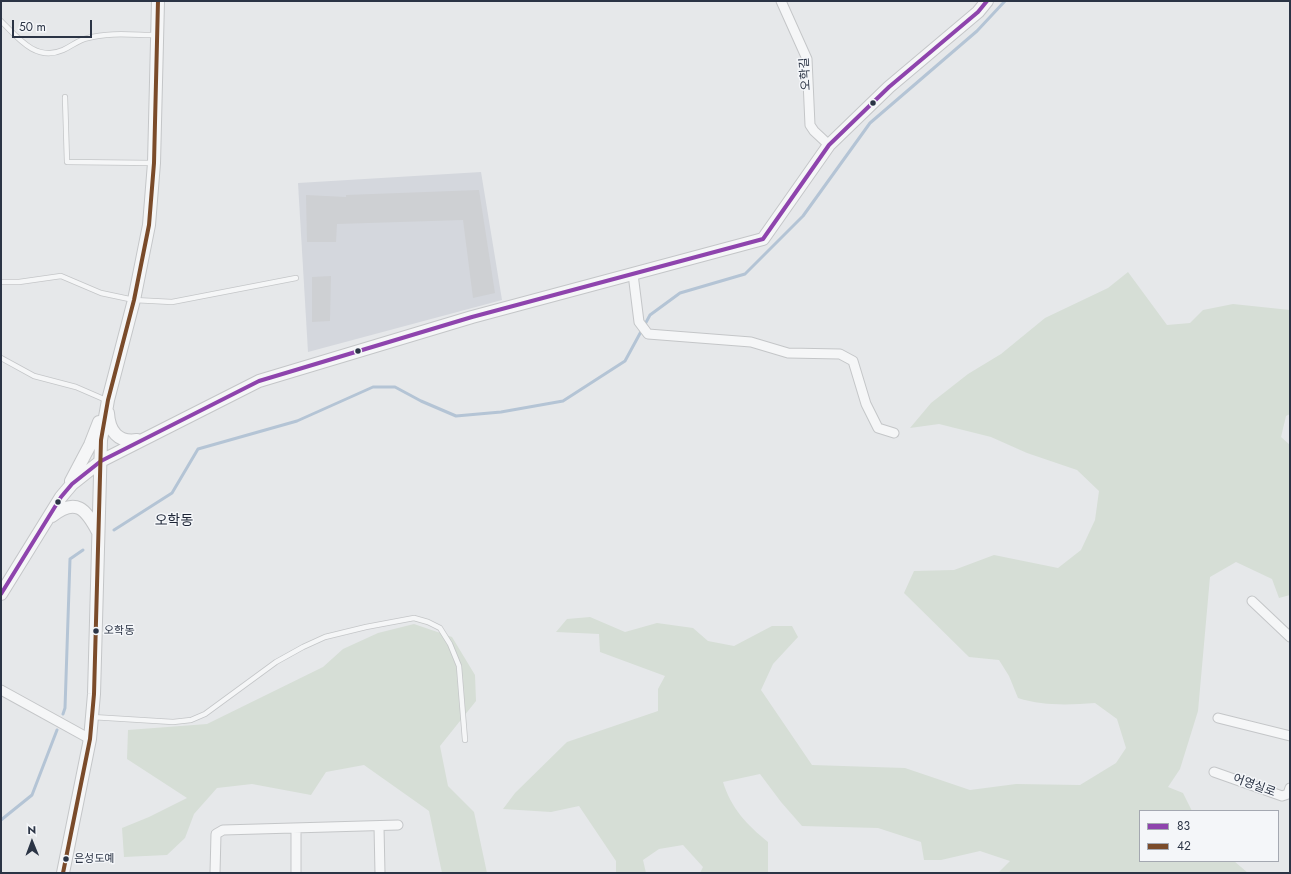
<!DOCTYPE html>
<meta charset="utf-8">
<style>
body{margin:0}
#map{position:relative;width:1291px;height:874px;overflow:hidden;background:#e6e8ea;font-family:Jost,sans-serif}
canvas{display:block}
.frame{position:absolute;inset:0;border:2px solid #2b3445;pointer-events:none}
.legend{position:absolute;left:1139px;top:810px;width:140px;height:52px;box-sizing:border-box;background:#f4f6f9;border:1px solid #a4a8b1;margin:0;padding:5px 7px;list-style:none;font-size:12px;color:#2b3445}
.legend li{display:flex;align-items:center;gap:8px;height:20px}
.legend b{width:20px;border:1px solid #a4a8b1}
.north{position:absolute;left:12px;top:822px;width:40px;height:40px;-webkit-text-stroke:3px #f4f6f9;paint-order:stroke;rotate:359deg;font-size:11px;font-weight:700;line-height:16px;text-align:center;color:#2b3445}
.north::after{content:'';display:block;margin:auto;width:14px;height:18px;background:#2b3445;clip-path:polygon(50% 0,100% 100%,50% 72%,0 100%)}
.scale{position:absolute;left:12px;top:20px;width:80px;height:18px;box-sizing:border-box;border:2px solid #2b3445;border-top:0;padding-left:5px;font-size:12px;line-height:14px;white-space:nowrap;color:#2b3445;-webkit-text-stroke:3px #f4f6f9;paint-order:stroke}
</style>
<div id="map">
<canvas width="1291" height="874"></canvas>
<div class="frame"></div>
<ul class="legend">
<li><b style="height:5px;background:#8e44ad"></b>83</li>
<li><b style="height:5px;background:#7a4b2a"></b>42</li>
</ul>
<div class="north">N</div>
<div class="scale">50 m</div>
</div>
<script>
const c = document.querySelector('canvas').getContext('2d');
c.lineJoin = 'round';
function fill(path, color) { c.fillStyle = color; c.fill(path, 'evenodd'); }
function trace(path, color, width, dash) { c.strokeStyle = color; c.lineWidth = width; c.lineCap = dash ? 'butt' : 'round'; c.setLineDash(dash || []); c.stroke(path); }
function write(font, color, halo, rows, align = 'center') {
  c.font = font + ' Jost,"Noto Sans KR",sans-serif'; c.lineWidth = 3; c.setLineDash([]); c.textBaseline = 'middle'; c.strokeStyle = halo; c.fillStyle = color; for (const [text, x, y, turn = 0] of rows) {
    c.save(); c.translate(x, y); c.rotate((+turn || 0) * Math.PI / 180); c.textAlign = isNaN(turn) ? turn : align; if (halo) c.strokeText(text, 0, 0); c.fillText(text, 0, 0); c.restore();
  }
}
fill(new Path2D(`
 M481,172L502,300L308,352L298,183Z`), '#d4d7dd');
fill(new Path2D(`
 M1128,272L1167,325L1190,323L1203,310L1233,304L1290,310V414L1286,416L1281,437L1290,445V595L1279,598L1272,579L1236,562L1210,577L1198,711L1180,769L1168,787L1183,793L1192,811H1140V861H1234L1248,873H998L1010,861L980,851L941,860H924L921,842L878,828L802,826L781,802L760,774L723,782C731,808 747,825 768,842V873H700L703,867L683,845L659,849L643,860L646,873H616V861L579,806L551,812L503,809L515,793L567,742L658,711V689L665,676L600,652L599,634L556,632L567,619L590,617L625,632L657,623L693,628L708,641L734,646L772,626H792L798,637L773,664L761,690L812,765L905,768L970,790L1016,784L1080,785L1116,763L1126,748L1117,719L1095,703C1069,705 1043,706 1018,698L1009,676L999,660L969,657L904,593L914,571L954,570L994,555L1058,568L1081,550L1095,520L1099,491L1077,470L1027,453L991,437L939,424L910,428L931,403L968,374L1001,354L1045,318L1108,288Z
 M414,624L452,637L475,675L476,701L440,746L448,786L474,812L487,873H442L429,811L364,765L326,772L311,795L252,784L217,788L194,814L185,838L167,855L124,857L122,828L149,817L187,798L127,759L128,730L207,724L323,667L343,649L378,633Z`), '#d6ded6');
trace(new Path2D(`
 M114,530L172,493L198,449L297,421L373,387H395L421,401L456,416L501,412L563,401L625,361L650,315L680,293L745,274L803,216L870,123L977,31L1005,1
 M63,714L65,708L70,559L83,550
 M1,820L32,795L57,730`), '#b4c4d5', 3);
fill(new Path2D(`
 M479,190L495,293L473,298L463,220L337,224L336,242H307L306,195L346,197V195Z
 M331,276L330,321L312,322V277Z`), '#ced0d3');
const service = new Path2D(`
 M1,21C18,38 36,62 63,50C72,46 78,40 88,38C109,32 134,35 156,35
 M65,97L67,162L154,163
 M1,282H19L61,276L101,293L134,300L172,302L296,278
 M1,358L34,376L76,387L106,400
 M92,717L173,722L191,720L205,714L276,662L303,647L325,637L366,627L414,618L428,622L440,628L450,644L459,666L465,740`);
const minor = new Path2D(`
 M781,1L807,59L810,125L814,131L829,145
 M633,274L639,322L648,334L751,342L788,353L840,354L853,361L866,404L878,428L894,433
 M1252,601L1290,637
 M1,690L90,739
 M1218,718L1290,736
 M1214,772L1282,796L1288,794L1290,788
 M379,827L380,873
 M296,829V873
 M215,873L216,834L223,830L398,825`);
const tertiary = new Path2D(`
 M108,413C109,431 118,443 137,440
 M71,481L90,445L99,422
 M52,516C76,497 86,509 98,532
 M1,594L61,497L72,484L101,461L259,381L472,317L763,239L829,145L889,87L978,12L987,1
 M63,873L90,739L94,694L101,440L108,400L134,300L149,225L154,163L158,1`);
trace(service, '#c4c6c8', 6);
trace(minor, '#c4c6c8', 11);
trace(tertiary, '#c4c6c8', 14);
trace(service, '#f5f6f7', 4.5);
trace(minor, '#f5f6f7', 9);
trace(tertiary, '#f5f6f7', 12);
trace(new Path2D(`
 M1,594L61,497L72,484L101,461L259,381L472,317L763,239L829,145L889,87L978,12L987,1`), '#8e44ad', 4);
trace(new Path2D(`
 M63,873L90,739L94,694L101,440L108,400L134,300L149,225L154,163L158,1`), '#7a4b2a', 4);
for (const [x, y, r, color] of [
 [873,103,3.5,"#2b3445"],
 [358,351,3.5,"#2b3445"],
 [58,502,3.5,"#2b3445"],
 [96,631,3.5,"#2b3445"],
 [66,859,3.5,"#2b3445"]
]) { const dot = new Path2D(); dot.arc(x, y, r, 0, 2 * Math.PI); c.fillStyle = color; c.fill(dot); trace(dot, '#f4f6f9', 1.5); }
write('11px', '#2b3445', '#f4f6f9', [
 ["오학동",104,631],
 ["은성도예",74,859]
], 'left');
write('12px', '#2b3445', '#f4f6f9', [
 ["오학길",806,74,-94],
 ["어영실로",1254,786,20]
]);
write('14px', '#1d2536', '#f4f6f9', [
 ["오학동",174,522]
]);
</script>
